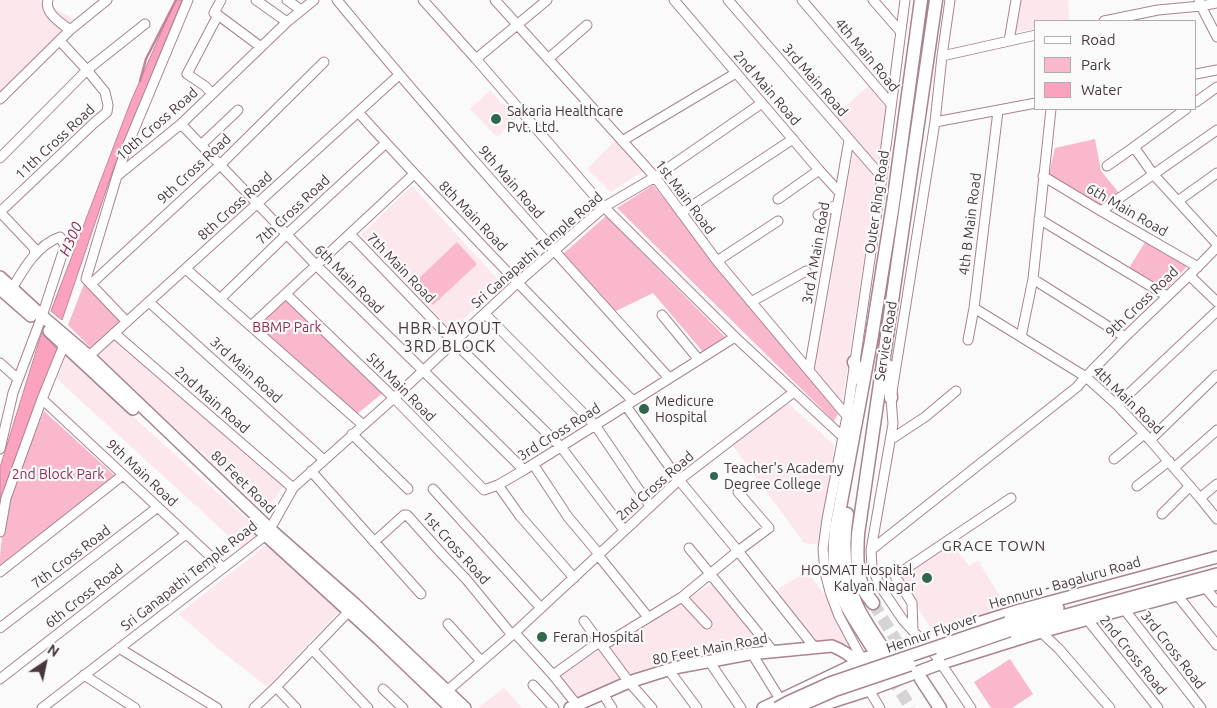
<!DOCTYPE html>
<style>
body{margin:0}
#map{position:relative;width:1217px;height:708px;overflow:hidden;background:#fafafa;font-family:Ubuntu,sans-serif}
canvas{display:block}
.legend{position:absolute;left:1034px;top:20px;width:162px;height:90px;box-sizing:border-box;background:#fafafa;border:1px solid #b3acae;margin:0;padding:6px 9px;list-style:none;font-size:15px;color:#48383d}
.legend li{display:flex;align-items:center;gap:10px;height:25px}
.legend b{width:25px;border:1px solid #b3acae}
.north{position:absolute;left:20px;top:638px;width:50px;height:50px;-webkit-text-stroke:4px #fafafa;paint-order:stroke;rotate:34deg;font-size:14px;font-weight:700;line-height:20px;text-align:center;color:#48383d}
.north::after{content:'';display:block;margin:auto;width:18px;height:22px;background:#48383d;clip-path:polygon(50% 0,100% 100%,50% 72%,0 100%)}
</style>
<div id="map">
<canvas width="1217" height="708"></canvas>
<ul class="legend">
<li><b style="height:6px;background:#fff"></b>Road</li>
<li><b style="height:14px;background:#f9b8cc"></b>Park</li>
<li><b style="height:14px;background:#fba2bf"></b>Water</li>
</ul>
<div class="north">N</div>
</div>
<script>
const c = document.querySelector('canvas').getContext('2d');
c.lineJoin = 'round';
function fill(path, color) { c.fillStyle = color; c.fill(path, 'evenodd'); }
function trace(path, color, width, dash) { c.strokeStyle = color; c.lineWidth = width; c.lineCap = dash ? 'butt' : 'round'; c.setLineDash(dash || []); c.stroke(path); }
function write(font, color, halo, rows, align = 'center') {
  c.font = font + ' Ubuntu,sans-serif'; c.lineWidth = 4.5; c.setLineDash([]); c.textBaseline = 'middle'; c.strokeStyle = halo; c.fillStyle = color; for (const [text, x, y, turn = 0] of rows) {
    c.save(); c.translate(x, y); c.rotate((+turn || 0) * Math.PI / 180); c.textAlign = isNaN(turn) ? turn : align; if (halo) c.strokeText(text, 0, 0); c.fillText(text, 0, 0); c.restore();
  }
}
fill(new Path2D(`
 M0,0H39L74,19L0,92Z
 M1020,0H1068L1069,21H1036V29L1016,32Z
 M868,86L887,108L842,403L815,370L855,142L834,117Z
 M490,90L516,119L497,137L470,109Z
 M616,140L644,171L610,192L587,169Z
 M412,186L502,284L451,330L361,235Z
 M116,338L284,485L267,510L95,357Z
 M66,356L261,532L242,548L57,379Z
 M788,403L834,445L822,545L804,543L731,443Z
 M951,542L969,566L978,561L1008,608L933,632L898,577Z
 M269,543L340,610L267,687L215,646L179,614Z
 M807,571L836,611L856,654L818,651L772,593Z
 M713,583L765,646L698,655L635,676L577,700L555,675Z
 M504,688L522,708H478Z`), '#fbe7ec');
fill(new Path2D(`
 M1095,139L1101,171L1119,193L1102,206L1049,174L1055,148Z
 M653,185L838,414L834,421L617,208Z
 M606,216L725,337L703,352L653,293L614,312L563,254Z
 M1147,239L1189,264L1167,289L1129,268Z
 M457,242L477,264L433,305L413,284Z
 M84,284L121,321L91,348L68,325Z
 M285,300L384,392L357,414L258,325Z
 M44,411L115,476L0,565C0,512 25,460 44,411Z
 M1010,659L1033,694L1012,708H991L974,682Z`), '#f9b8cc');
const water = new Path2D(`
 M176,0H182L113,170L62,320L51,311L131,101Z
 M42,333L57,349L0,507V468Z`);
fill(water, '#fba2bf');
trace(water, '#c58298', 1);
trace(new Path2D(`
 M140,81L146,59L176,0`), '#c58298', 2.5);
trace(new Path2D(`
 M873,603L906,656
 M872,647L911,708`), '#d6d3d4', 12, [12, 6]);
const minor = new Path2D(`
 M48,0C44,13 61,23 70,30
 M256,0L287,22
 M287,0L301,10
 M337,0C444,130 557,254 669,378
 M423,0L476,59
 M495,0L655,177L717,261L847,416
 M547,0L476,59L604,207L735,337L843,437
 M674,0L819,170L840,193
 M728,0L882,177
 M802,0L891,104
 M873,0L900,31
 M950,0L942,56L935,122L891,398L893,424L871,550L872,567L880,586L903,620L936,656L971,708
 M1199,0L1201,6L1217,37
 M218,15L261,47
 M1104,21L1158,10L1201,6L1217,3
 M1009,41L1016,0
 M942,56L1036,35
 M548,59L587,25
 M1196,74L1217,70
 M212,94L205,86L187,74L218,15L214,13L221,0
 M0,99L70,30L107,0
 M1196,102L1217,87
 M1186,109L1134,147L1153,174L1217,244
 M358,112C447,211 540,306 633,401
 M935,122L1036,103
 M181,124L316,265L524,470
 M622,141L736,73
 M201,145L238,110
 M0,158L87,70L145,24
 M1107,166L1134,147
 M117,176L126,149L188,0
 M1043,176L1101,211L1198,267
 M778,199L819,170
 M1178,201L1217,173
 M1101,211L1217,130
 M0,212L94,123L107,112L108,105L105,92L87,70L60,41
 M0,212L34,248L35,254
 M681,213L793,139
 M818,215L838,204
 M1039,219L1167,296
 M350,234L454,342L561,447L624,530
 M717,261L778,221
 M186,269L363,425
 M1189,275L1217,302
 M1033,279L1125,337
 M91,284L220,165L324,62
 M286,294L394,398L484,490L498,485L524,470L735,337
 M220,299L286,235L386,143
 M149,302L324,460
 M751,302L806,271
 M974,308L1086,377L1117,405L1150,440L1200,498L1217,519
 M485,314L595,425L650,506
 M662,315L699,360
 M127,322L86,279L117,176L181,124L287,22L314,0
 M251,326L414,174
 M114,333L293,488
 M1021,337L1033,279L1051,109
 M968,340L974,308L998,111
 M89,356L399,75
 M0,363L18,379
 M809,370L849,140
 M42,399L223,568
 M1117,405L1217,311
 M626,406L679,480L738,551L815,648
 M352,434L408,489
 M890,440L925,417L956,391
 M1150,440L1217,375
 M0,449L13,393L42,316L65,246L60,237C36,245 21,273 9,294
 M1114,459L1144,434
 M533,464L568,517L599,554
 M1174,468L1217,430
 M311,471L421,594
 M498,485L520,516L574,578
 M1137,486L1169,461
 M433,489L541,608
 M1200,498L1217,484
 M1162,514L1190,486
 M0,532L6,498L42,399L66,340
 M374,542L404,515H407L443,555L466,579L512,635
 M689,548L773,651
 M871,550L1077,387C1089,372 1104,359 1117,345C1150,312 1185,281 1217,247
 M598,555L648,617
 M0,572L123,475
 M1205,587L1217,602
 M1177,595L1217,645
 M682,597L707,624
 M1124,609L1201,708
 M1087,619L1158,708
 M584,621L629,682L652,708
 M448,624L481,661
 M0,628L158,507
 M913,631L912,603L895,576L1011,498
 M1041,632L1059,649L1110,708
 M515,633L553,675L577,705
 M602,646L682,597L738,551L769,528L738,492
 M119,648L217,708
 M312,649L368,708
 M754,657L780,699
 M711,664L741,708
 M671,673L697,708
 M84,675L135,708
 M553,675L599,642
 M0,679L186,534
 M533,685L554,708
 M276,687L296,708
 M383,689L403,708
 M447,691L512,635L679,480L794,392
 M605,697L612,708
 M42,708L266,535L270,529L293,488L394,398L517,283L604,207L655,177L762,103
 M254,708L276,687L352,608
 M880,708L869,690L862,659L839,616L830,592L825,572L823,549L827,519L847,416L882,177L905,0`);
const major = new Path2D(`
 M0,277L42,316L89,356L270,529L355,604L465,708
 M0,289L31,316
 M49,331L133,409
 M260,530L379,639L451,708
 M1007,623L1058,608
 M1009,631L1029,625L1217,574
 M570,708L629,682L674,668L749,654L832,646C842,650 850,655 857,662
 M763,708L853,665L862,659L1020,610L1217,557
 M813,708L869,690L942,663L1041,632L1217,584`);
const highway = new Path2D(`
 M854,362L863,384
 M888,366L891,398
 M847,514C842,545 843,577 857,606C864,622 876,637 885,652
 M873,603C870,599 866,594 864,590C856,572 857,553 858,534L936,0
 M872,647C859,625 840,602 836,575C833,560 835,544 836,529L871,341L893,204L921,0
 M921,679L940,708`);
trace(minor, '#a9838e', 11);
trace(major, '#a9838e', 14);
trace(highway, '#a9838e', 15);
trace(minor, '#fff', 9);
trace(major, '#fff', 11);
trace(highway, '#fff', 12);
const majorBridge = new Path2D(`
 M942,654L1009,631
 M777,708L788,702L830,683L1007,623
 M795,708L836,690L910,665`);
trace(majorBridge, '#a9838e', 14, []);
trace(majorBridge, '#fff', 11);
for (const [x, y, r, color] of [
 [496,119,6,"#30674e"],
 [644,409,6,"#30674e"],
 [714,476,5,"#30674e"],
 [927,578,6,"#30674e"],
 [542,637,6,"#30674e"]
]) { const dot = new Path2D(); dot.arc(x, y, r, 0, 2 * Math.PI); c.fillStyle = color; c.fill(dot); trace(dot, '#fafafa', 2); }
write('14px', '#48383d', '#fafafa', [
 ["4th Main Road",867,55,50],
 ["3rd Main Road",815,80,49],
 ["2nd Main Road",767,88,49],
 ["10th Cross Road",157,124,-41],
 ["11th Cross Road",55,142,-43],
 ["9th Cross Road",194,169,-43],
 ["9th Main Road",511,182,49],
 ["1st Main Road",685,197,53],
 ["Outer Ring Road",877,202,-82],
 ["8th Cross Road",235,206,-42],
 ["7th Cross Road",293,210,-43],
 ["6th Main Road",1127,210,30],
 ["8th Main Road",473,216,46],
 ["4th B Main Road",970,224,-83],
 ["Sri Ganapathi Temple Road",537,250,-41],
 ["3rd A Main Road",816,253,-80],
 ["7th Main Road",401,268,46],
 ["6th Main Road",349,279,45],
 ["9th Cross Road",1142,302,-44],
 ["Service Road",886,341,-81],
 ["3rd Main Road",246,370,42],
 ["5th Main Road",401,387,45],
 ["2nd Main Road",212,400,41],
 ["4th Main Road",1128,400,44],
 ["3rd Cross Road",559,432,-32],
 ["9th Main Road",142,473,43],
 ["80 Feet Road",243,482,44],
 ["2nd Cross Road",655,486,-41],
 ["1st Cross Road",456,548,48],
 ["7th Cross Road",71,557,-37],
 ["Sri Ganapathi Temple Road",189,576,-38],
 ["Hennuru - Bagaluru Road",1065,583,-16],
 ["6th Cross Road",84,596,-38],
 ["Hennur Flyover",932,633,-19],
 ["80 Feet Main Road",710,649,-11],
 ["3rd Cross Road",1173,650,52],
 ["2nd Cross Road",1133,655,51]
]);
write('14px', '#48383d', '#fafafa', [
 ["Sakaria Healthcare",507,111],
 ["Pvt. Ltd.",507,127],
 ["Medicure",655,401],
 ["Hospital",655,417],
 ["Teacher's Academy",724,468],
 ["Degree College",724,484],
 ["HOSMAT Hospital,",916,570,"right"],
 ["Kalyan Nagar",916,586,"right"],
 ["Feran Hospital",553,637]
], 'left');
write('14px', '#912c55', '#fafafa', [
 ["BBMP Park",287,327],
 ["2nd Block Park",58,474]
]);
write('italic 15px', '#8a2550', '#fafafa', [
 ["H300",71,239,-66]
]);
c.letterSpacing = '1px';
write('15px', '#48383d', '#fafafa', [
 ["GRACE TOWN",994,546]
]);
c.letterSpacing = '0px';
c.letterSpacing = '1px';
write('16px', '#48383d', '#fafafa', [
 ["HBR LAYOUT",450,329],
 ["3RD BLOCK",450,347]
]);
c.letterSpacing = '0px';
</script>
